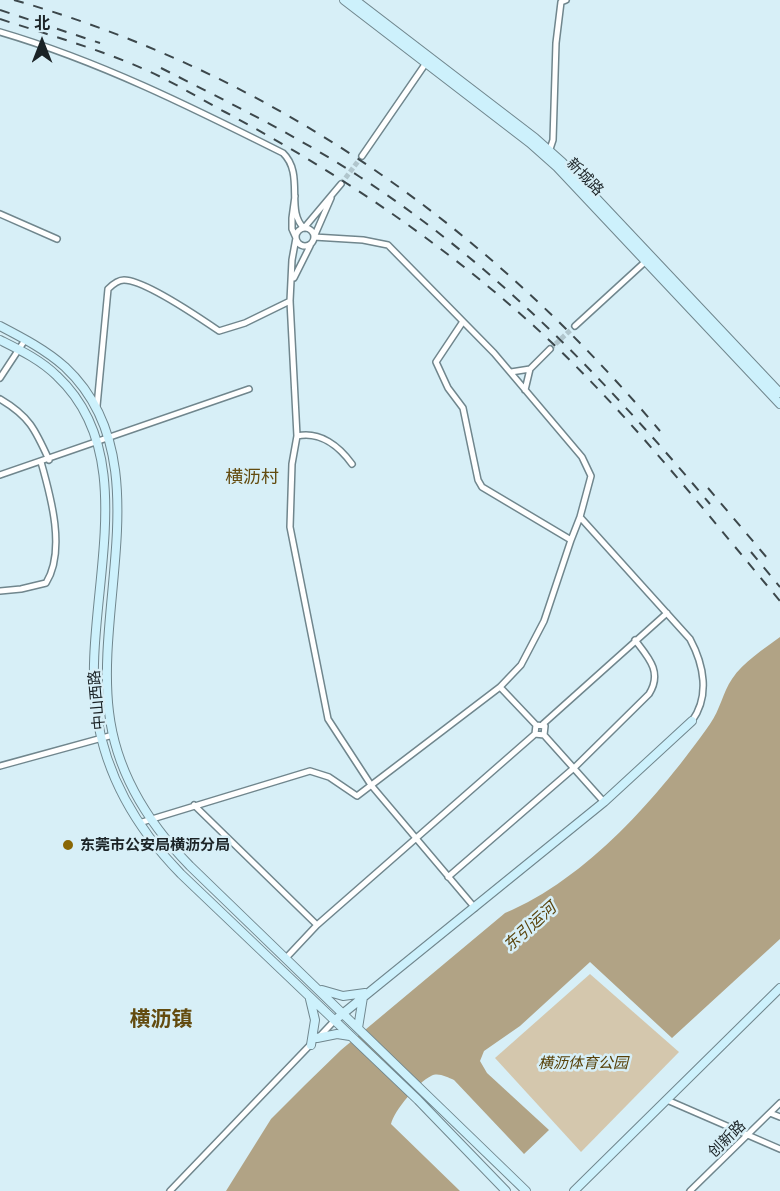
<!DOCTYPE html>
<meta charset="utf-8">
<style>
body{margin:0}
#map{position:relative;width:780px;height:1191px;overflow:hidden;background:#d7eff7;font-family:"Crimson Pro","Noto Sans SC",serif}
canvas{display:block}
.north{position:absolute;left:12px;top:12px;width:60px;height:60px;-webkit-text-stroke:4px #d7eff7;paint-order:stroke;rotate:0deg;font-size:16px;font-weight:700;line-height:24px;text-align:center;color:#1b2326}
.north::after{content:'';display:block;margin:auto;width:21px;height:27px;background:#1b2326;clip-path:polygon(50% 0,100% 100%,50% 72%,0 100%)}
</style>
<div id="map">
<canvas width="780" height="1191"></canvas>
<div class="north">北</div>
</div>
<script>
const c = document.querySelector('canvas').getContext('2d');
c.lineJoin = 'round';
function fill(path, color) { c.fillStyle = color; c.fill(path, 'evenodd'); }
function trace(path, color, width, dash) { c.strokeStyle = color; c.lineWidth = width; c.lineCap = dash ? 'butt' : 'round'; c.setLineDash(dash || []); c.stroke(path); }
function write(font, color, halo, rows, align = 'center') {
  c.font = font + ' "Crimson Pro","Noto Sans SC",serif'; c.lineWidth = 5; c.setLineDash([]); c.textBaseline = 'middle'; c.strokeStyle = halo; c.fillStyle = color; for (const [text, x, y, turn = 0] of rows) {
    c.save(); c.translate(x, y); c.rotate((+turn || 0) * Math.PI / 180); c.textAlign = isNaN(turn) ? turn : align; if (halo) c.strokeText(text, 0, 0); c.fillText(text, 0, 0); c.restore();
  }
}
fill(new Path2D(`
 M590,974L679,1052L581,1152L495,1058Z`), '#d4c7ad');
fill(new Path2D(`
 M780,637V939L672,1038L590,962L520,1026L484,1051L480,1061L487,1073L549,1130L524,1154L454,1080C447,1077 438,1072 431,1076C418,1082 394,1111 391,1124L460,1191H226L271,1119L305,1085L341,1050L505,913C587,879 660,795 710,724C720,710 723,692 732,679C743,662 764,649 780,637Z`), '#b1a385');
trace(new Path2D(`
 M341,184L362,156
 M550,349L575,326`), '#b1c6cd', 5, [5, 2.5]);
const street = new Path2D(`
 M0,32C99,61 191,107 283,153C305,174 285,211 304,228L341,184
 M549,152L553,140L556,43L561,2L566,0
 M362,156L426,63
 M295,196L292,218V229L296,238L292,260L290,301L297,436L292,464L290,527L328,719L371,785L475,908
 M331,198L314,237L363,240L388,245L494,353L582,457L591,476L580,517L690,639C704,665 710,696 692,721
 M0,214L57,239
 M296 237a9 9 0 1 1 18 0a9 9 0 1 1-18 0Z
 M294,278L310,246
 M462,323L436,362L448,388L463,408L478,480L482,487L571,540L580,517
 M575,326L646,261
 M530,369L550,349
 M511,372L530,369L525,390
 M0,378L25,340
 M0,399C29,416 35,429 49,460
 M97,406L108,289C112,285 118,280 124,280C145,280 200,318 219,331L245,323L290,301
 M297,436C320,431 339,446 352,464
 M0,475L249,389
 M0,591L21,589L46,583C66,551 51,497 41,462
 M500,687L536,725
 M543,724L667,613
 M544,735L604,802
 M0,766L113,735
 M194,805L317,925
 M139,823L310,771L329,777L357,796L500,687L521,665L544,621L571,540
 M448,877L575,767L649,694C663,672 648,657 635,640
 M286,958L317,925L535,734L536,725L545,726L544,735L535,734
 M319,1037L335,1020
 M667,1100L780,1149
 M770,1113L780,1117
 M170,1191L312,1043
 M690,1191L780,1103`);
const secondary = new Path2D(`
 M344,0L530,143L557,167L780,404
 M355,0L535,138L562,162L780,393
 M0,326C23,338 46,350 65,367C159,455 95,599 109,712C116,772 148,823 190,866L526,1191
 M0,340C20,350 41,360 57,376C148,461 79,608 97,717C107,779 138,830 181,874L418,1100L506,1191
 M322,990L343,996L365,993
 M310,999L315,1020L311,1045
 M335,1020L604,802L692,721
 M358,1028L363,997
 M317,1038L337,1034L350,1036
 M574,1191L780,988`);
trace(street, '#70868d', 8);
trace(secondary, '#70868d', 10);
trace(street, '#fff', 5);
trace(secondary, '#cdf1fc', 8);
trace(new Path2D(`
 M14,0C273,74 487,226 660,431
 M0,10L100,43
 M0,19C49,35 99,49 146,70C173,82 199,98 225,112C337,172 440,241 535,327C625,409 702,508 780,601
 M161,68C228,102 297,136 360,177C496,265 607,381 710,504
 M708,488L768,559
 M751,552L780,587`), '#3c474b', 2, [10, 10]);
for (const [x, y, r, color] of [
 [68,845,6,"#896705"]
]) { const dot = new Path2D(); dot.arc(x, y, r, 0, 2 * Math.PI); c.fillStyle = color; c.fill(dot); trace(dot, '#d7eff7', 2); }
write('15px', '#1b2326', '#d7eff7', [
 ["新城路",585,177,46],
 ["中山西路",97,700,-95],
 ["创新路",727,1139,-44]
]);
write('bold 15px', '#1b2326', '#d7eff7', [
 ["东莞市公安局横沥分局",80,845]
], 'left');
write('italic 15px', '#574109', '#d7eff7', [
 ["横沥体育公园",583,1063]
]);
write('italic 16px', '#5b450e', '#d7eff7', [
 ["东引运河",530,927,-42]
]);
write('18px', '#634b0f', '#d7eff7', [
 ["横沥村",252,477]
]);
write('bold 21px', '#634b0f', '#d7eff7', [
 ["横沥镇",161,1020]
]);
</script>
